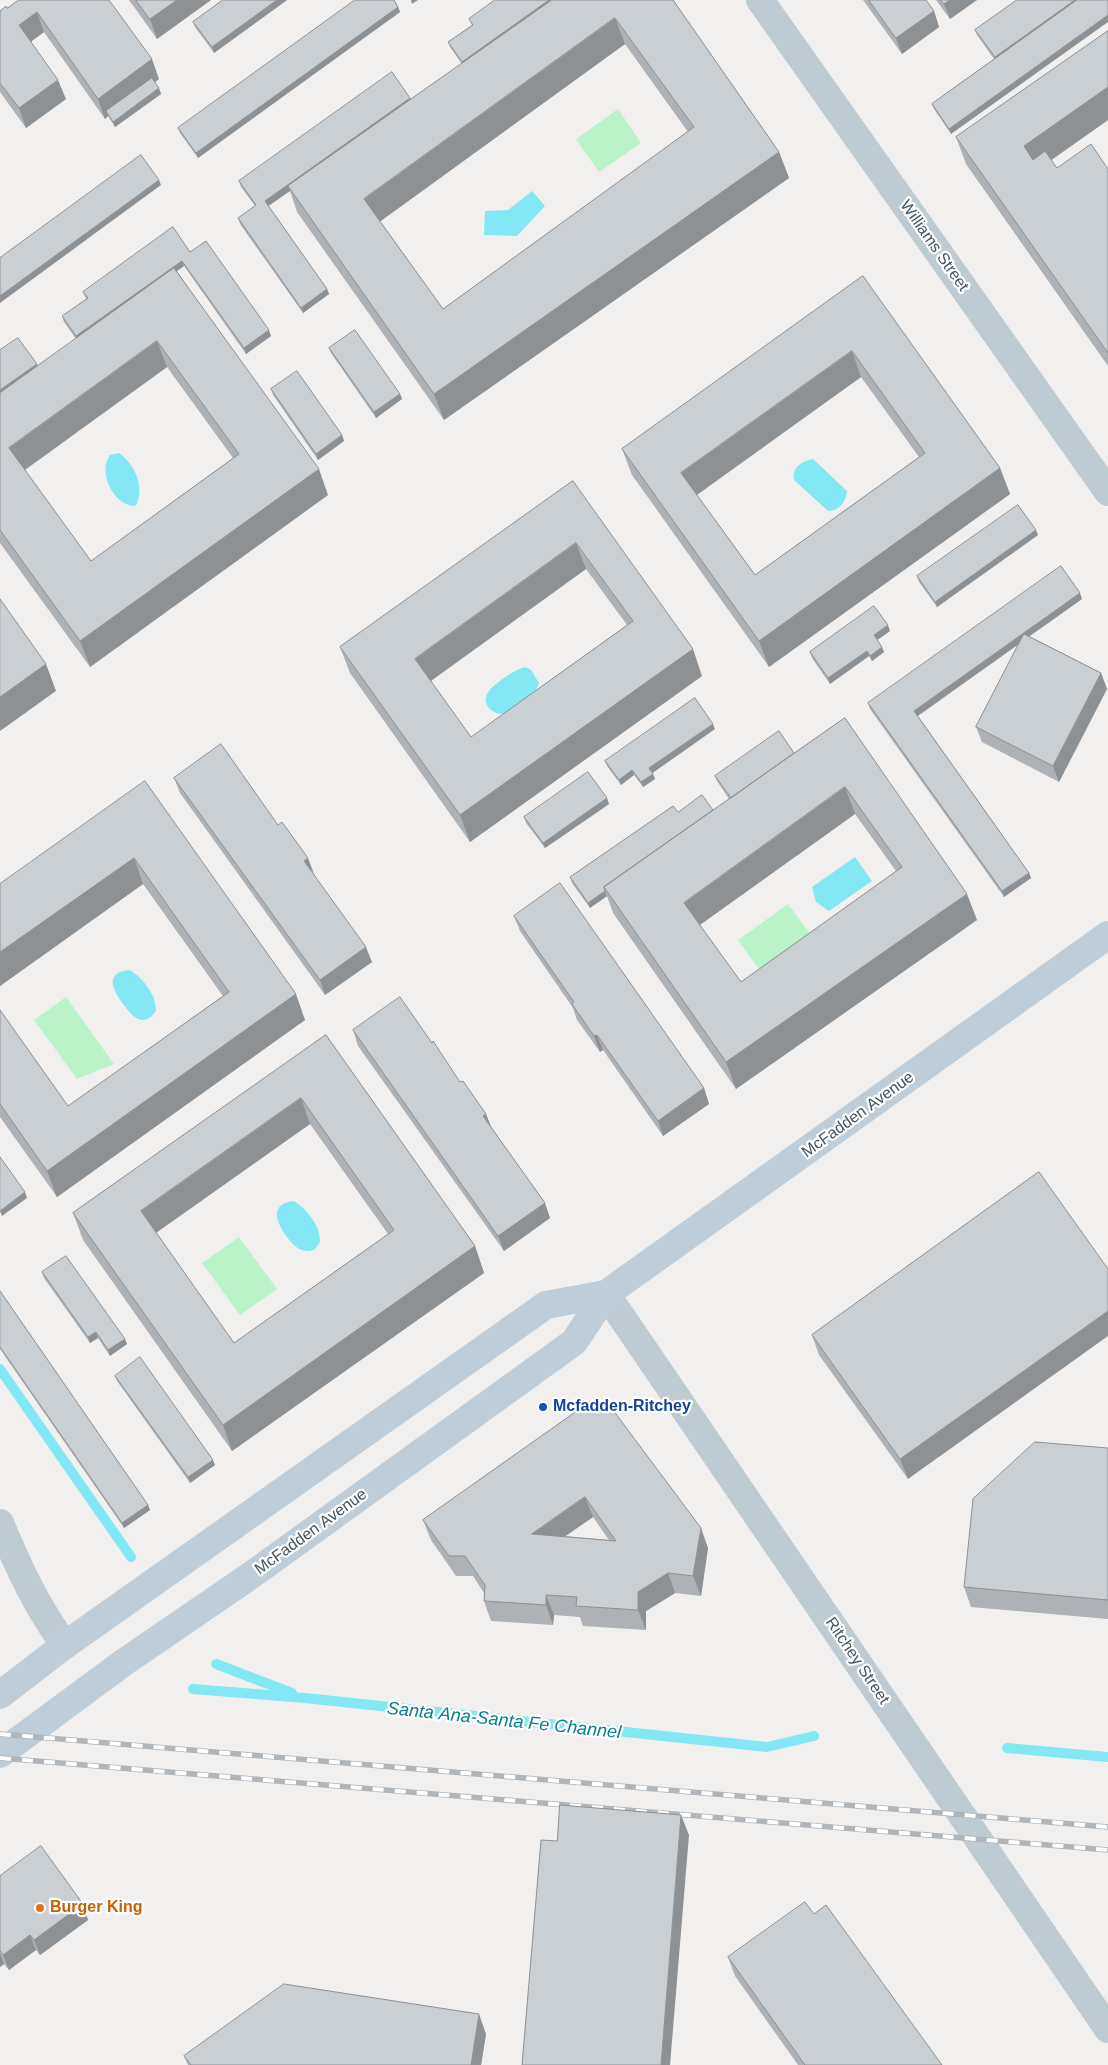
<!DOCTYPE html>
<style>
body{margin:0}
canvas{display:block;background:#f2efef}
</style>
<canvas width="1108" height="2065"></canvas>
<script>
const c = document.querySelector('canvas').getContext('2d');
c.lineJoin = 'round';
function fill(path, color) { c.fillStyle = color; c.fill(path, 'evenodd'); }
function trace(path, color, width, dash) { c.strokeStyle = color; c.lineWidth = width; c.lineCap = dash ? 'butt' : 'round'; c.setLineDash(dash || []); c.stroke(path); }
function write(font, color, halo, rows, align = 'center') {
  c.font = font + ' Arial,sans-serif'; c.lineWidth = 4.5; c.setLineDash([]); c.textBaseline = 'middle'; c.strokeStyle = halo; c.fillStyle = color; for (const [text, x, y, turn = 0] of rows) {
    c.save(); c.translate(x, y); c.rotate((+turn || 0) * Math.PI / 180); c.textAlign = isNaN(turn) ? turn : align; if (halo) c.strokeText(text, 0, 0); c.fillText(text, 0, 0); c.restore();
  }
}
fill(new Path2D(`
 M618,109L641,143L599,172L576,139Z
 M788,904L814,939L764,976L738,940Z
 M66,997L114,1064L77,1079L34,1020Z
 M239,1237L277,1289L240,1315L202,1263Z`), '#baf3ca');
fill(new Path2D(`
 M532,191L545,206L517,236L484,235L485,211L508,210Z
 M119,453C135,465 144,485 137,504L134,506C112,504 98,471 110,455Z
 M813,459L847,491C846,502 839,511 828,511L794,480C792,468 801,461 813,459Z
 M525,667L531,670L539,683L536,690L504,714C491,714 480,703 489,691C495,683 516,669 525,667Z
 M855,857L872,881L829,911L816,902L812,887Z
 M129,970C142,976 157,996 156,1011C143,1029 133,1017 123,1004C113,990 104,973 129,970Z
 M293,1201C306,1207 321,1227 320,1242L315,1249L310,1251C305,1251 299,1250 295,1246C282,1233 263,1205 293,1201Z`), '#83e8f3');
trace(new Path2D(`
 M0,1369L131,1557
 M216,1664L292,1693
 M193,1689L305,1698L767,1747L814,1736
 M1007,1748L1108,1757`), '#83e8f3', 10);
trace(new Path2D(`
 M606,1294L1108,2029
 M0,1523C18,1566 37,1608 65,1645`), '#becbd2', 28);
trace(new Path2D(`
 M760,0L1108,492`), '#becbd2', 28);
trace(new Path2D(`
 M0,1695L65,1645L546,1305L606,1294
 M0,1754L123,1663L250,1576L574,1342L606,1294L1108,935`), '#becdd7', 28);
const rail = new Path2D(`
 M0,1734L1108,1827
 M0,1758L1108,1850`);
trace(rail, '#b0b5ba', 5.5);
trace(rail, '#fff', 4, [11]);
fill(new Path2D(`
 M19,0L159,79L155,82L159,88L161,94L115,127L108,116L105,119L44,32L31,42L66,99L26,128L0,92V11L7,8Z
 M129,0H211L157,39Z
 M223,0H287L214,53L195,27L193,22Z
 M673,0L779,152L789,178L444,420L297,212L290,191L268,206L327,289L329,294L303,313L240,224L238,218L255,206L241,187L239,181L410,98L411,99L462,64L450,47L448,42L472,25L469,19ZM625,44L688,132L443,309L380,221Z
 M863,0H926L934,11L939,27L902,54Z
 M936,0H977L950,19Z
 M1108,0L951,134L934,109L932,104L994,59L977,35L975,30Z
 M398,7L400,12L198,158L180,133L178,128Z
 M1108,31V120L1051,160L1057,168L1108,169V366L966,164L956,137Z
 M190,252L271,336L246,354L184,266L177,271L328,495L90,667L0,543V350L38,366L76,339L64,322L62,316L86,299L83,292ZM167,367L233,458L91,561L25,470Z
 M863,276L1000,468L1010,494L769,667L632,475L622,449ZM861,377L919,457L755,575L697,495Z
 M329,348L400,394L402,399L376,418L331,353Z
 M271,389L342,435L344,441L318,460L273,395Z
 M573,481L702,676L470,842L350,673L340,647ZM586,569L627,625L471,737L431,681Z
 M1038,535L937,607L919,582L917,576Z
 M1082,599L1029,636L1101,673L1107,689L1059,782L982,742L976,727L1019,644L918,716L1029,873L1031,878L1004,897L870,709L868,703Z
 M890,631L877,640L884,652L872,661L869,656L830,684L812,658L810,652Z
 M845,718L977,920L736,1089L613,913L607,896L590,908L572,883L570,877L678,812L713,810L729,799L717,781L715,776L794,753ZM855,814L896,871L741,982L700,925Z
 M715,729L652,773L655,779L643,787L634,775L621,785L607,766L605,761Z
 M174,778L278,825L313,874L372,962L325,995L180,793Z
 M145,781L305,1020L57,1197L0,1117V1010L68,1106L223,996L143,884L0,986Z
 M609,804L545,848L526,823L524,817Z
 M514,916L704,1088L709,1104L663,1136L603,1050L600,1052L577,1020L573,1008L520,931Z
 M353,1030L460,1082L486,1114L491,1127L545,1203L550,1218L504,1251L358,1046Z
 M326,1035L475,1246L484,1273L232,1451L83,1240L73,1213ZM310,1124L388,1234L234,1343L156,1233Z
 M1039,1172L908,1479L819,1355L812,1335Z
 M42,1272L127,1344L110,1356L98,1338L90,1343L44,1278Z
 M0,1291L148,1505L150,1510L124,1528L0,1349Z
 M115,1376L215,1465L190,1483L117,1381Z
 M590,1402L708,1548L701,1596L675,1593L646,1611V1630L583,1626L580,1617L554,1615L553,1625L491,1621L484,1601V1593L473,1576H456L431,1540L423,1520ZM593,1517L609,1540L564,1536Z
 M1108,1448V1619L971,1607L964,1587Z
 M0,1876L83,1904L88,1920L40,1955L36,1950L9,1970L4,1964L0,1967Z
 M814,1914L942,2065H798L735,1976L728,1957Z
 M486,2034L481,2065H188L184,2056Z`), '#aeb2b6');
fill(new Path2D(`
 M177,0H211L157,39L150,19Z
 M277,0H287L214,53L212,47Z
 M411,0H418L412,4Z
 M549,0H559L464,67L462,62Z
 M950,0H977L950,19L944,4Z
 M1075,0H1084L996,62L995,57Z
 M398,7L400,12L198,158L196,153Z
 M934,11L939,27L902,54L896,38Z
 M37,12L44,32L26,45L19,25Z
 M1108,15V22L951,134L949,129Z
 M615,18L625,44L374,226L364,199Z
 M152,59L159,79L109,116L106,111L108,116L105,119L98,99Z
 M58,80L66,99L26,128L19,108Z
 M1108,87V120L1033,173L1024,146Z
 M159,88L161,94L115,127L113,122Z
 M410,98L412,103L288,186L290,191L267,207L265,201Z
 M779,152L789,178L444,420L434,394Z
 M159,180L161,185L0,303V296Z
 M182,261L184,266L78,341L76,336Z
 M327,289L329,294L303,313L301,308Z
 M269,330L271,336L246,354L244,348Z
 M157,341L167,367L19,474L9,448Z
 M852,351L861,377L691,499L681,473Z
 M37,364L39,369L0,397V390Z
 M400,394L402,399L376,418L374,412Z
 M342,435L344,441L318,460L316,454Z
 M1000,468L1010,494L769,667L759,641Z
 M319,469L328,495L90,667L80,641Z
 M1036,530L1038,535L937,607L935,602Z
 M576,543L586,569L425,685L415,659Z
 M1080,593L1082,599L916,717L914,711Z
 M888,625L890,631L876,641L874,635Z
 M882,647L884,652L872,661L870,656Z
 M693,649L702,676L470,842L460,815Z
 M867,651L869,656L830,684L828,678Z
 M46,664L56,691L0,731V697Z
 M1101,673L1107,689L1059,782L1053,766Z
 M713,724L715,729L651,774L649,768Z
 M632,770L634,775L621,785L619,780Z
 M653,774L655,779L643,787L641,782Z
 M845,787L855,814L694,929L684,903Z
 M607,798L609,804L545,848L543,843Z
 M134,858L143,884L0,986V952Z
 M308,858L314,874L304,861Z
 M1029,873L1031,878L1004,897L1002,891Z
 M605,891L607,896L590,908L588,903Z
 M967,894L977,920L736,1089L726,1062Z
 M366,947L372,962L325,995L320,980Z
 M296,994L305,1020L57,1197L47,1171Z
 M597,1035L603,1050L600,1052L594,1036Z
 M704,1088L709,1104L663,1136L658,1121Z
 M301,1098L310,1124L150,1237L141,1211Z
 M486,1114L492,1129L483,1116Z
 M25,1192L27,1198L2,1216L0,1211Z
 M545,1203L550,1218L504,1251L498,1236Z
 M475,1246L484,1273L232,1451L223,1425Z
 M1108,1311V1336L908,1479L900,1459Z
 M96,1332L98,1338L90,1343L88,1337Z
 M125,1339L127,1344L110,1356L108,1350Z
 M213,1460L215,1465L190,1483L188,1477Z
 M585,1497L593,1517L540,1554L532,1534Z
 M148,1505L150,1510L124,1528L122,1523Z
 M701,1528L708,1548L701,1596L693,1576Z
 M668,1573L675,1593L646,1611V1630L638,1610V1592Z
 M546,1595L554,1615L553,1625L546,1605Z
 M681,1815L689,1835L670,2065H661Z
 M83,1904L88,1920L40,1955L34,1940Z
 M30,1935L36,1950L9,1970L3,1955Z
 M0,1953L4,1964L0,1967Z
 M479,2014L486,2034L481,2065H471Z`), '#8d9194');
const building = new Path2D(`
 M19,0H109L152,59L98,99L37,12L19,25L58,80L19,108L0,83V11L6,6L7,8Z
 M136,0H177L150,19Z
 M223,0H277L212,47L193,22Z
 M355,0H394L398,7L196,153L178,128Z
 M495,0H549L462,62L448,42L473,25L469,19Z
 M552,0H673L779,152L434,394L288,186ZM615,18L694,127L443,309L364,199Z
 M869,0H926L934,11L896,38Z
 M941,0H950L944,4Z
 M1017,0H1075L995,57L975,30Z
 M1077,0H1108V15L949,129L932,104Z
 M1108,31V87L1024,146L1033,160L1045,151L1057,168L1091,144L1108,169V353L956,137Z
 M392,72L410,98L265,201L327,289L301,308L238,218L256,205L239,181Z
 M152,78L159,88L113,122L106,111Z
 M141,155L159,180L0,296V258Z
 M173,227L190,252L206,241L269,330L244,348L182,261L76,336L62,316L88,298L83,292Z
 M174,268L319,469L80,641L0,530V393ZM157,341L239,454L91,561L9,448Z
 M863,276L1000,468L759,641L622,449ZM852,351L925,453L755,575L681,473Z
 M355,330L400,394L374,412L329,348Z
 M18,338L37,364L0,390V350Z
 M297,371L342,435L316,454L271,389Z
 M573,481L693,649L460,815L340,647ZM576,543L633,621L471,737L415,659Z
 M1018,505L1036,530L935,602L917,576Z
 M1061,566L1080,593L914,711L1029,873L1002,891L868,703Z
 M0,599L46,664L0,697Z
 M874,606L888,625L874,635L882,647L870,656L867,651L828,678L810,652Z
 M1024,634L1101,673L1053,766L976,727Z
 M695,698L713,724L649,768L653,774L641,782L632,770L619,780L605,761Z
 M845,718L967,894L726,1062L604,887ZM845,787L902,867L741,982L684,903Z
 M779,731L794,753L731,798L715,776Z
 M221,744L278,825L282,822L308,858L304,861L366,947L320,980L174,778Z
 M588,772L607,798L543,843L524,817Z
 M145,781L296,994L47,1171L0,1104V1010L68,1106L229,992L134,858L0,952V884Z
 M702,795L713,810L604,887L605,891L588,903L570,877L673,806L678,812Z
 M560,883L704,1088L658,1121L597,1035L594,1036L572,1004L574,1002L514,916Z
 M400,997L432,1043L433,1041L460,1082L463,1081L486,1114L483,1116L545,1203L498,1236L353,1030Z
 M326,1035L475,1246L223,1425L73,1213ZM301,1098L394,1230L234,1343L141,1211Z
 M0,1157L25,1192L0,1211Z
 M1039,1172L1108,1269V1311L900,1459L812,1335Z
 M66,1256L125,1339L108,1350L96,1332L88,1337L42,1272Z
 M0,1291L148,1505L122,1523L0,1347Z
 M140,1357L213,1460L188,1477L115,1376Z
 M590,1402L610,1406L701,1528L693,1576L668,1573L638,1592V1610L576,1606L577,1597L546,1595V1605L484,1601L485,1585L465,1556H449L423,1520ZM585,1497L616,1541L532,1534Z
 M1035,1442L1108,1448V1600L964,1587L973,1499Z
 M560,1805L681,1815L661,2065H522L541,1840L557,1841Z
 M41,1846L83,1904L34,1940L30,1935L3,1955L0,1950V1876Z
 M805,1902L814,1914L826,1905L942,2065H805L728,1957Z
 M284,1984L479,2014L471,2065H191L184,2056Z`);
fill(building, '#cacfd4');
trace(building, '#8d9194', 1);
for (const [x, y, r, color] of [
 [543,1407,5,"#1a4fb4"],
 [40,1908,5,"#e8710a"]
]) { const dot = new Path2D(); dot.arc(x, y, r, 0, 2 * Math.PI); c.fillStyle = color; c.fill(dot); trace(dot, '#fff', 2); }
write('16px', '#45555e', '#fff', [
 ["Williams Street",934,246,55],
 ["McFadden Avenue",858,1115,-36],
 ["McFadden Avenue",311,1532,-36],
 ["Ritchey Street",857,1661,56]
]);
write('bold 16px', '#164399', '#fff', [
 ["Mcfadden-Ritchey",553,1407]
], 'left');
write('bold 16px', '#c56008', '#fff', [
 ["Burger King",50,1908]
], 'left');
write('italic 18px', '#057e8d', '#fff', [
 ["Santa Ana-Santa Fe Channel",504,1721,6]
]);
</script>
